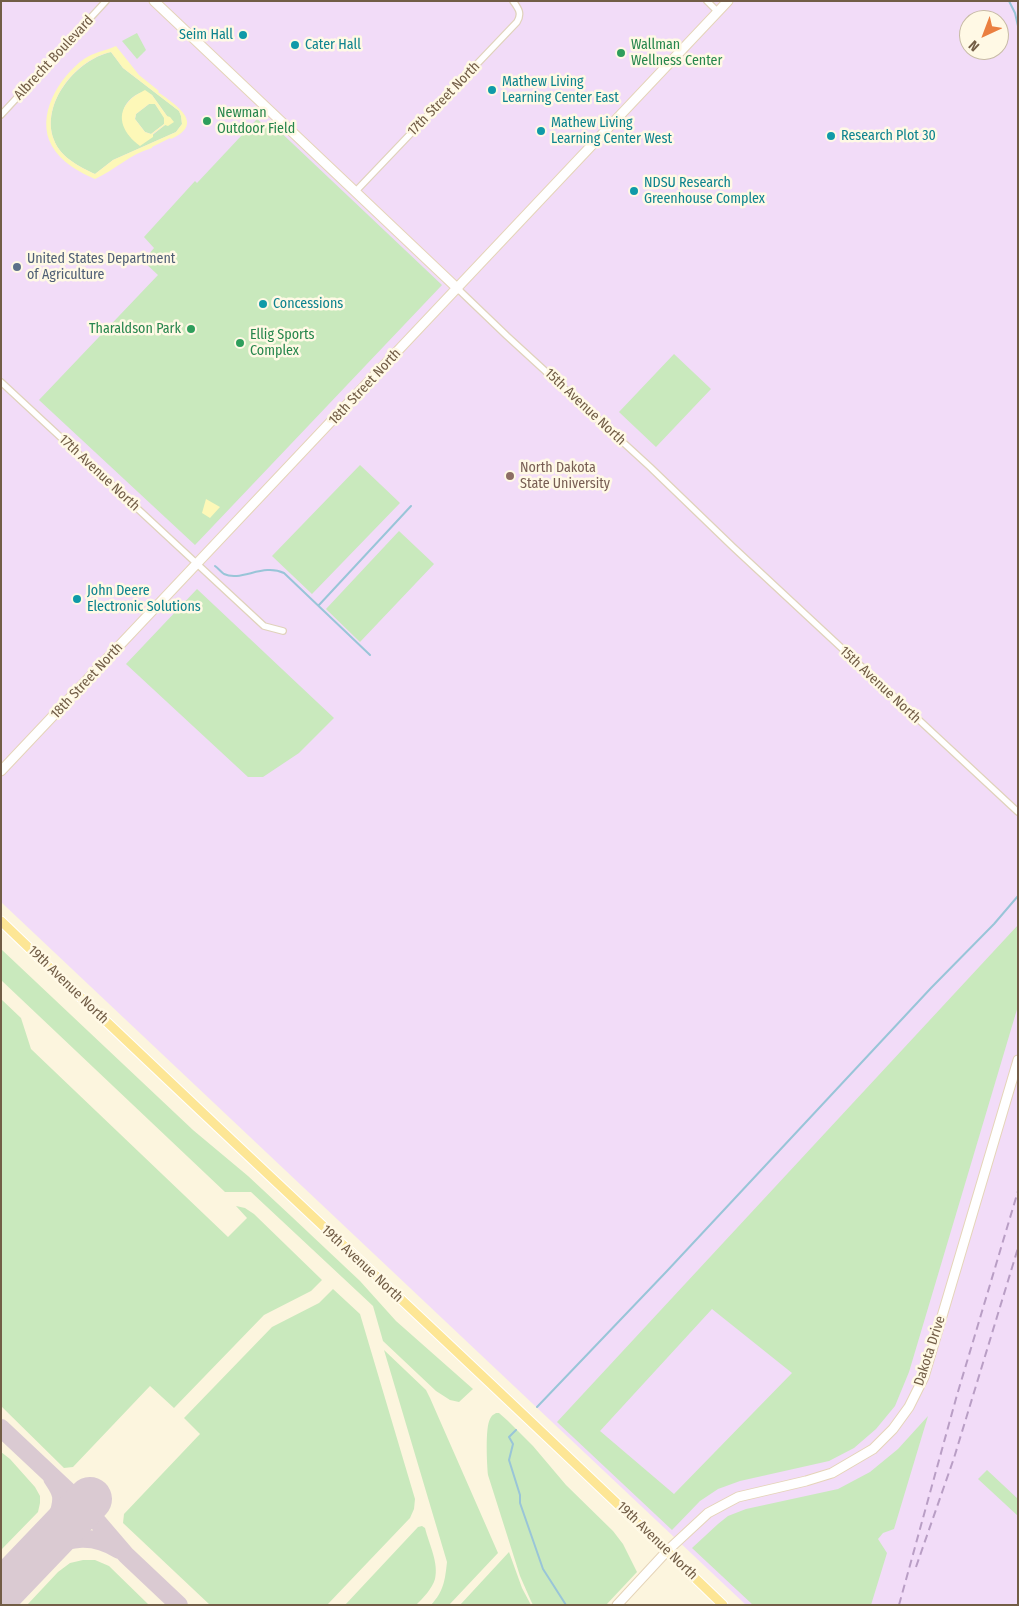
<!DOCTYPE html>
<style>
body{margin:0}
#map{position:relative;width:1019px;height:1606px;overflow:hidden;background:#fcf5de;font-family:"Fira Sans Condensed",sans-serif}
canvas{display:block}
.frame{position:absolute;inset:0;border:2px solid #725d46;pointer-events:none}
.north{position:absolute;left:959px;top:10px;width:50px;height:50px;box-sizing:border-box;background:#fff9e5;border:1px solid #c7bba5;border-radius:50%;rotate:223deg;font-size:14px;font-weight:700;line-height:20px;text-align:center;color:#725d46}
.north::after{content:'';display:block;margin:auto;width:18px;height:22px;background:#ea7f40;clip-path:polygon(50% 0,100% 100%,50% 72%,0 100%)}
</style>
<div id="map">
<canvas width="1019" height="1606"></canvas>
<div class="frame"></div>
<div class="north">N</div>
</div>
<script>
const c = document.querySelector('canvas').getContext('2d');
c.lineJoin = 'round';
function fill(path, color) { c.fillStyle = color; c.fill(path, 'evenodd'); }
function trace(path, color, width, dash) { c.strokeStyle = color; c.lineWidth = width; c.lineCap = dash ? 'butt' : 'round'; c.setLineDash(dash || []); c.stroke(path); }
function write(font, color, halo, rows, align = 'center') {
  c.font = font + ' "Fira Sans Condensed",sans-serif'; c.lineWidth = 5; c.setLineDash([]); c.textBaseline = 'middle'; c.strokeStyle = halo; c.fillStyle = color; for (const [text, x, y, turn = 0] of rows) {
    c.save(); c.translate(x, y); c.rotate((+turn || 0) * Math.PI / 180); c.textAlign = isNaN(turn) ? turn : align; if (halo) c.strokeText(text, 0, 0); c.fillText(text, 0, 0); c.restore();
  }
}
fill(new Path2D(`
 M1,1H1018V1605H746L1,902ZM969,20H999V50H969Z`), '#f2dcf8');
fill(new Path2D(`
 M137,33L146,50L137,59L122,41Z
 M111,52L123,68L179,111L181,116L182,124L176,132L113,160L95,174C80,167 60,157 54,140C40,104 76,60 111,52ZM145,91L152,95L167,116L165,125L140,145C116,129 116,100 145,91Z
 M149,104H155L164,117V124L151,134L145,132L135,119L136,114Z
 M257,119L263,124L273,125L442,285L195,545L39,400L158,275L143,261L154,248L144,237L195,181L197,183Z
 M674,354L711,389L656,447L619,412Z
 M360,465L400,503L312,594L272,556Z
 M399,531L434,564L360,642L326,609Z
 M197,589L334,718L299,753L263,777H248L126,664Z
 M1018,925V1006L909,1372L895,1406L876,1429L854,1448L829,1461L740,1481L718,1489L700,1501L672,1530L557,1422ZM712,1309L792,1373L674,1494L600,1431Z
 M1,949L193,1130L248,1176L292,1217L360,1281L396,1321L473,1389L459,1402L450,1400L436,1391L383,1341L373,1306L251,1192H225L1,980Z
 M1,999L21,1018L31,1049L228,1237L247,1218L236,1206L245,1208L254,1214L322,1280L311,1291L264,1315L174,1408L150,1386L73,1467L64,1468L1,1406Z
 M333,1289L360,1314L415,1499L414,1509L410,1518L327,1605H210L123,1523L124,1514L200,1434L184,1418L272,1327L319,1303Z
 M384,1350L426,1390L430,1398L498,1553L449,1605H431C444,1591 445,1580 447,1562Z
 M496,1413H499L508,1421L533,1446L566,1485L613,1531L623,1544L637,1572L606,1605H533L531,1601L520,1576L488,1475C487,1464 485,1428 490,1419C492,1415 493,1415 496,1413Z
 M928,1416L894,1529L883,1533L878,1539L887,1553L871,1605H753L692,1548L718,1524L728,1516L746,1509L838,1489L870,1472L898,1449Z
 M1,1452L10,1459L35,1487L40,1496V1503L38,1512L1,1550Z
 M987,1470L1018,1499V1516L978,1479Z
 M422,1526L425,1528C429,1544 439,1563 435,1579C432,1589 423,1598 416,1605H345L418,1527Z
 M509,1552L522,1588L531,1605H460Z
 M83,1560H95L109,1566L149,1605H27L58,1572L70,1563Z`), '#c9e9bd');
fill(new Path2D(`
 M116,46L139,75L159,91L158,92C174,104 207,123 171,139L170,138L152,147V148C130,154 115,170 95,179C79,172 61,162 52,146C35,116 59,77 84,59C94,52 105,51 116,46ZM111,52L123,68L179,111L181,116L182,124L176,132L113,160L95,174C80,167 60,157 54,140C40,104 76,59 111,52Z
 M145,90L152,95L167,116L170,117L174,122L168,126L165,125L153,134V137L140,146C125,135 114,117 129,101C134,95 140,93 145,90ZM149,104H155L164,118V124L151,134L145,132L135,119L136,114Z
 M206,499L220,507L210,518L202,513Z`), '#fdf8b8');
trace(new Path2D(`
 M1009,1L1015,13L1018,26
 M215,566C218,568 221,572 224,574C241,582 263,563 284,573L370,655
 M319,605L411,506
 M537,1407L667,1271L931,988L994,924L1018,896
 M516,1430L509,1437L513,1444L509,1460L520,1495V1503L543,1569L566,1605`), '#99c5d8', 2);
trace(new Path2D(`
 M1,1428L84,1506L126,1555L179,1605
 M52,1478C55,1483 60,1489 61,1496C63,1511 50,1534 43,1548C72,1538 92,1533 119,1550`), '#dacad2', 18);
trace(new Path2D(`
 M1,1592L90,1499`), '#dacad2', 44);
const street = new Path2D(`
 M707,1L718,12
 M1,115L106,1
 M355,192L517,22C522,14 519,9 513,1
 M458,289L507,336L650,467L733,547L1018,812
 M1,382L264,626L283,631`);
const secondary = new Path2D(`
 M154,1L458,289
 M1,771L728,1
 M617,1605L667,1551L708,1513L738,1497L806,1481L832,1473L873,1449L893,1429L909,1407L924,1377L1018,1060`);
const primary = new Path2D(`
 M1,921C240,1151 485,1375 723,1605`);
trace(street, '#e0d2bb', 8);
trace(secondary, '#e5d4b8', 11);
trace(primary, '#fff', 11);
trace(street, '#fff', 5.5);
trace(secondary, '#fff', 9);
trace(primary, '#fde695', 9);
trace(new Path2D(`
 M916,1567L954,1458L1018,1248
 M899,1605L957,1395L1018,1191`), '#b99ec5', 2, [8, 5]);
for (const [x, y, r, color] of [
 [243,35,5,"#0f9aa8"],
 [295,45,5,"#0f9aa8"],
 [621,53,5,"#2e9e5b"],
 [492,90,5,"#0f9aa8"],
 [207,121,5,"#2e9e5b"],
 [541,131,5,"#0f9aa8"],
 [831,136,5,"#0f9aa8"],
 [634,191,5,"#0f9aa8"],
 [17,267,5,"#5c6f8a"],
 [263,304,5,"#0f9aa8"],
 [191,329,5,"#2e9e5b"],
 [240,343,5,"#2e9e5b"],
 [510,476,5,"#8d6e63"],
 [77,599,5,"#0f9aa8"]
]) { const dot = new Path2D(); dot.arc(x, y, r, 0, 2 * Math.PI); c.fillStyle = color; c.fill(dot); trace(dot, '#fff9e5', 2); }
write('14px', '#0d838f', '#fff9e5', [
 ["Seim Hall",233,35,"right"],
 ["Cater Hall",305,45],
 ["Mathew Living",502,82],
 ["Learning Center East",502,98],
 ["Mathew Living",551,123],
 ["Learning Center West",551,139],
 ["Research Plot 30",841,136],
 ["NDSU Research",644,183],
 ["Greenhouse Complex",644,199],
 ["Concessions",273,304],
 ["John Deere",87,591],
 ["Electronic Solutions",87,607]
], 'left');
write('14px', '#27864d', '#fff9e5', [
 ["Wallman",631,45],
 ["Wellness Center",631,61],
 ["Newman",217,113],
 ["Outdoor Field",217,129],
 ["Tharaldson Park",181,329,"right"],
 ["Ellig Sports",250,335],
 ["Complex",250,351]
], 'left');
write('14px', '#725d46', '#fff9e5', [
 ["Albrecht Boulevard",54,58,-47],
 ["17th Street North",444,99,-46],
 ["18th Street North",365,387,-47],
 ["15th Avenue North",585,407,43],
 ["17th Avenue North",99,473,43],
 ["18th Street North",87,681,-47],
 ["15th Avenue North",880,685,43],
 ["19th Avenue North",68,985,44],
 ["19th Avenue North",362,1264,43],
 ["Dakota Drive",930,1351,-72],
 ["19th Avenue North",657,1541,44]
]);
write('14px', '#4e5e75', '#fff9e5', [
 ["United States Department",27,259],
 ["of Agriculture",27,275]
], 'left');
write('14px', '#785e54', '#fff9e5', [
 ["North Dakota",520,468],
 ["State University",520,484]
], 'left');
</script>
